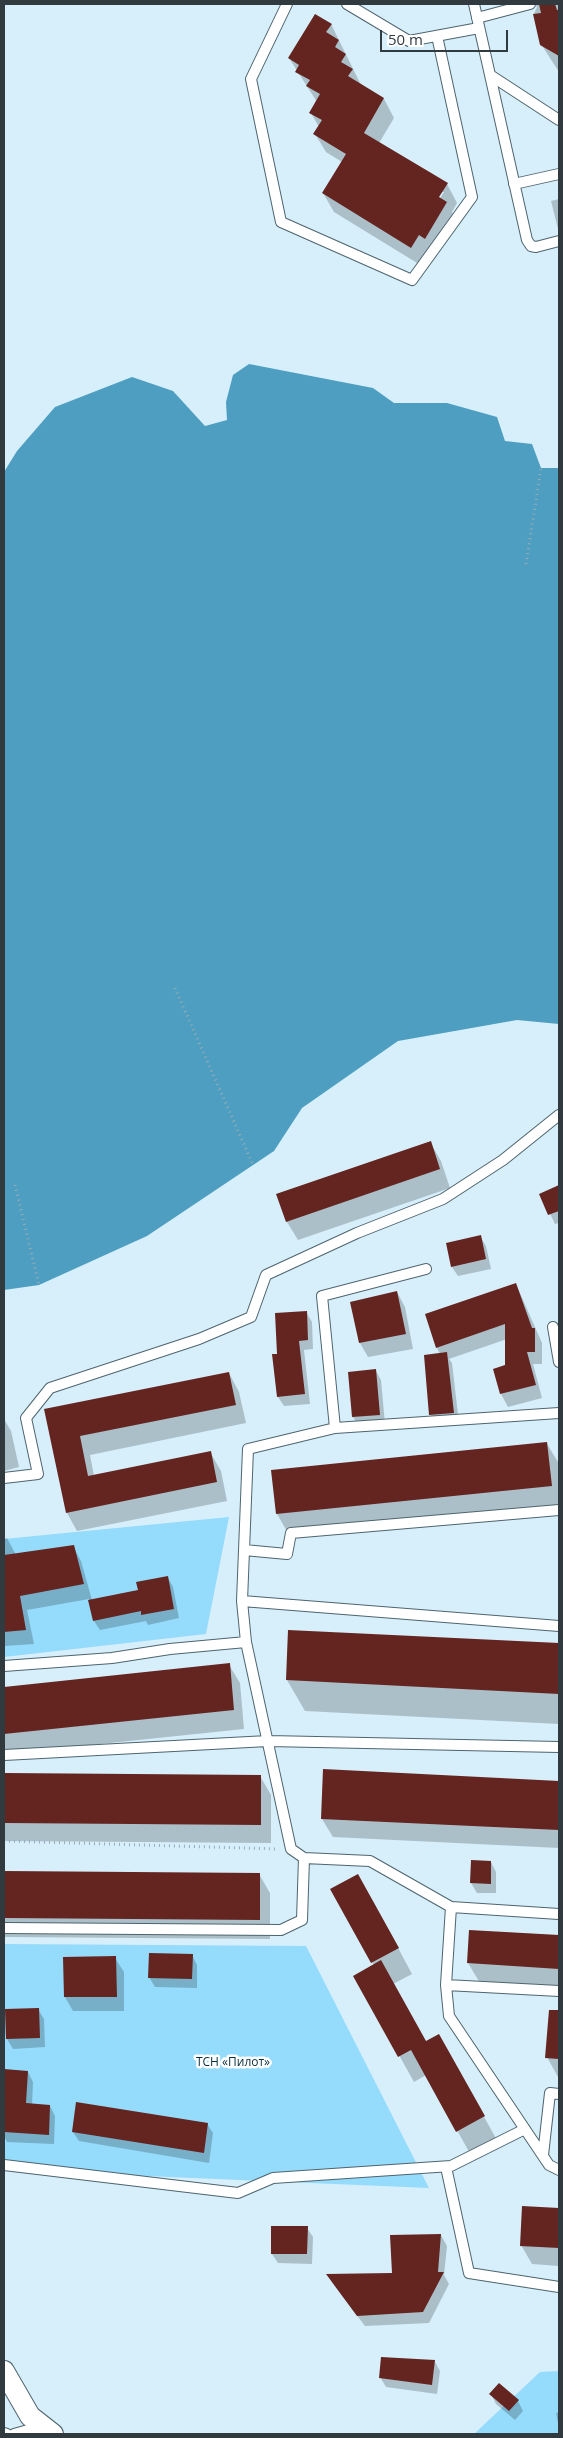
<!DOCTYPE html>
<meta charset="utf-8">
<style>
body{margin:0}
#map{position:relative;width:563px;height:2438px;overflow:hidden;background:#d6effb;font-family:"Open Sans",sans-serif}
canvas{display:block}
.frame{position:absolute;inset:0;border:5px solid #313b3f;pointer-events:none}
.scale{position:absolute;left:380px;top:30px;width:128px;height:22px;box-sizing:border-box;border:2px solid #313b3f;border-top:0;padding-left:6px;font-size:15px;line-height:18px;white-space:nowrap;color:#313b3f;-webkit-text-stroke:4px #fff;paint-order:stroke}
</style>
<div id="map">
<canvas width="563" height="2438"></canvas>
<div class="frame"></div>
<div class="scale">50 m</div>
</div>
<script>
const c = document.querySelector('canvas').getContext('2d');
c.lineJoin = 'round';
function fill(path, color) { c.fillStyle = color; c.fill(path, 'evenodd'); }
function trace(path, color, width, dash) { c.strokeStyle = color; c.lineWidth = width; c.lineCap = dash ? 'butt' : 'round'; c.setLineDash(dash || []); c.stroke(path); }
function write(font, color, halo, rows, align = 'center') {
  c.font = font + ' "Open Sans",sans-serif'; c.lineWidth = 5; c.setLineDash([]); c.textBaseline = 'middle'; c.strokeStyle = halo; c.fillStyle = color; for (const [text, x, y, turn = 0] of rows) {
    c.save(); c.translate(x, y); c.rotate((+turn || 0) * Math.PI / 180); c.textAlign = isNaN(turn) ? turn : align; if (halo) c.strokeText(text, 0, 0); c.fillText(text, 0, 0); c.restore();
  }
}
fill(new Path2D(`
 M229,1517L206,1634L4,1657V1539Z
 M4,1944L306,1946L429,2188L4,2170Z
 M559,2371V2434H474L540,2372Z`), '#95dbfb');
fill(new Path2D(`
 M249,364L373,388L394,403H447L497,417L505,441L532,444L541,468H559V1024L517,1020L398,1041L302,1108L274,1151L147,1236L39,1285L4,1290V472L17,451L55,407L132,377L173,391L205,426L227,420L226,402L233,375Z`), '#4e9ec1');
fill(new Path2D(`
 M535,4H559V72L541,44L534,14L537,7Z
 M331,24L361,85L384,99L394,118L379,143L447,184L457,203L452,212L457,222L436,257L430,253L422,266L334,212L323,193L342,162L326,152L315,134L319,127L311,113L317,102L289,58ZM441,192H444L437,203L435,202Z
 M559,199V233L551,201Z
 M430,1142L441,1161L450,1188L298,1240L287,1222L277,1194Z
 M559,1187V1223L555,1224L541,1195Z
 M480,1236L486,1246L491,1269L458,1276L452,1267L448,1243Z
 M516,1284L542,1343V1364H533L542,1398L508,1407L501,1394L494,1369L506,1366L507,1339L449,1359L452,1363L459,1423L436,1424L430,1414L440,1354L437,1348Z
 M397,1292L405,1307L413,1349L368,1357L360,1343L352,1302Z
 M306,1312L312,1322L313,1349L304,1350L310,1404L284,1406L278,1397Z
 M376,1371L381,1380L385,1424L359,1426L353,1417Z
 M229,1373L239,1392L246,1423L90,1455L94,1476L210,1452L221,1471L227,1501L77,1531L67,1513L46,1410Z
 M4,1419L11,1431L19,1467L4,1471Z
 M547,1444L558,1462L559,1505L288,1533L277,1514L273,1471Z
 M7,1538L16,1555L73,1546L81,1561L92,1600L139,1591L168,1578L173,1587L179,1618L148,1625L146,1621L100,1630L94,1621L89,1599L27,1610L34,1644L4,1646V1539Z
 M289,1631L559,1644V1724L305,1711L287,1680Z
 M229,1665L240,1683L244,1729L4,1754V1688Z
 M324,1771L559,1782V1848L333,1837L322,1819Z
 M4,1774L260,1776L271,1795V1843L4,1841Z
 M491,1862L496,1872V1893H477L471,1883Z
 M4,1872L259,1874L270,1893V1939L4,1937Z
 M332,1890L373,1901L412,1974L393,1984L426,2043L453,2061L498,2142L472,2157L426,2075L414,2082L355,1976L374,1965Z
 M470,1931L559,1937V1993L483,1988L468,1963Z
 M192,1955L197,1965V1988L155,1987L149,1977Z
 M115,1958L124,1972V2011H73L65,1997Z
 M38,2009L44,2019L45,2047L13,2049L7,2039Z
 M549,2026L559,2027V2079L547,2057Z
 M4,2070L28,2072L33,2082L32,2105L50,2106L55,2116L54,2144L7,2142L4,2136Z
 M207,2124L213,2133L209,2163L79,2141L73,2132Z
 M523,2207L559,2209V2266L532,2264L521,2245Z
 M307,2228L313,2237L312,2264L278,2263L272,2254Z
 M441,2235L447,2246L444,2275L449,2284L429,2323L365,2326L334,2285L393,2274Z
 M435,2362L440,2371L437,2394L386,2387L380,2377Z
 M491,2394L518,2401L523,2411L515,2420L496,2404Z
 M559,2412V2428L556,2413Z`), '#0003');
fill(new Path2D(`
 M539,4H555L557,10H559V56L540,45L533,14L541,13Z
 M315,14L332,24L326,32L339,40L335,47L346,54L341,62L353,69L348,76L384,98L364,133L448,183L439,197L447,202L425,239L419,235L411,248L322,193L346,154L313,134L322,120L309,113L320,94L306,86L310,80L295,72L299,65L288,58Z
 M431,1141L440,1169L286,1222L276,1194Z
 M559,1185V1211L548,1215L539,1194Z
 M481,1235L486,1259L451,1267L446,1243Z
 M516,1283L532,1328H535V1352H527L536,1385L500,1394L493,1369L505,1365V1324L436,1348L425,1314Z
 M397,1291L406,1334L359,1343L350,1302Z
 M307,1311L308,1340L299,1341L305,1394L277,1397L272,1354H277L275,1313Z
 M447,1352L454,1413L429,1415L424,1355Z
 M376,1369L380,1415L352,1417L348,1372Z
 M229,1372L236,1405L80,1436L88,1476L211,1451L217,1482L66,1513L44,1409Z
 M547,1442L552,1486L276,1514L271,1470Z
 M74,1545L84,1584L20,1596L26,1630L4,1632V1555Z
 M168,1576L174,1609L141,1615V1611L93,1621L88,1600L138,1590L136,1582Z
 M288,1630L559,1643V1694L286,1680Z
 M230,1663L234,1710L4,1734V1687Z
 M323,1769L559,1781V1830L321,1819Z
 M4,1773L261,1775V1825L4,1823Z
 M471,1860L491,1861V1884L470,1883Z
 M4,1871L260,1873V1920L4,1918Z
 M358,1874L399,1948L371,1963L330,1889Z
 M469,1930L559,1935V1969L467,1963Z
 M149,1953L193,1954L192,1979L148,1978Z
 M116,1956L117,1997H64L63,1957Z
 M381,1960L426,2041L439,2034L485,2116L456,2132L411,2050L398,2057L353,1976Z
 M39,2008L40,2038L6,2039L5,2009Z
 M549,2010H559V2059L545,2058Z
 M4,2069L28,2071L26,2103L50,2105L49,2135L4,2132Z
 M76,2102L208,2123L204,2153L72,2132Z
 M522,2206L559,2208V2248L520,2246Z
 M271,2226H308L307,2254H271Z
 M441,2234L438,2272H444L423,2312L357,2316L326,2274L392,2273L390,2235Z
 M381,2357L435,2360L432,2385L379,2378Z
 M499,2383L519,2400L509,2411L489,2394Z`), '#64241f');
const service = new Path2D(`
 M287,4L251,79L281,222L412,280L472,197L437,36
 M347,4L409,41L479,28
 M474,4L490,75L559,120
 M477,18L530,4
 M490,75L527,240L531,246L536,247L559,241
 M514,184L559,174
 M553,1327L559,1362
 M335,1428L322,1296L426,1269
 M4,1478L38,1474L26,1418L50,1388L199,1339L251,1317L266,1275L357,1233L443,1199L503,1160L559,1115
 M244,1550L287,1554L291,1533L559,1510
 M242,1601L559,1626
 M4,1666L112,1658L170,1649L246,1642
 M4,1755L268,1741L559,1747
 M304,1858L370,1861L451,1907
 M559,1914L451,1907L446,1985L449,2016L549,2165L559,2170
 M4,1928L281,1930L302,1920L304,1858L291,1849L246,1642L242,1601L248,1449L335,1428L559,1413
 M446,1985L559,1991
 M543,2155L550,2093L559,2094
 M4,2165L238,2193L273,2178L451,2166L525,2129
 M446,2167L469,2273L559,2287
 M4,2433L7,2434
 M14,2434L42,2426`);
const minor = new Path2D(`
 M4,2371L30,2416L53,2434`);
trace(service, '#4e646e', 12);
trace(minor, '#4e646e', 22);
trace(new Path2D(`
 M526,564L541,468
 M175,988L253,1165
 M15,1185L39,1285
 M4,1841L278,1849`), '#98acb5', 3, [1, 4]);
trace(service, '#fff', 10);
trace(minor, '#fff', 20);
write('12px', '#082e3d', '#fff', [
 ["ТСН «Пилот»",233,2063]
]);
</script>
